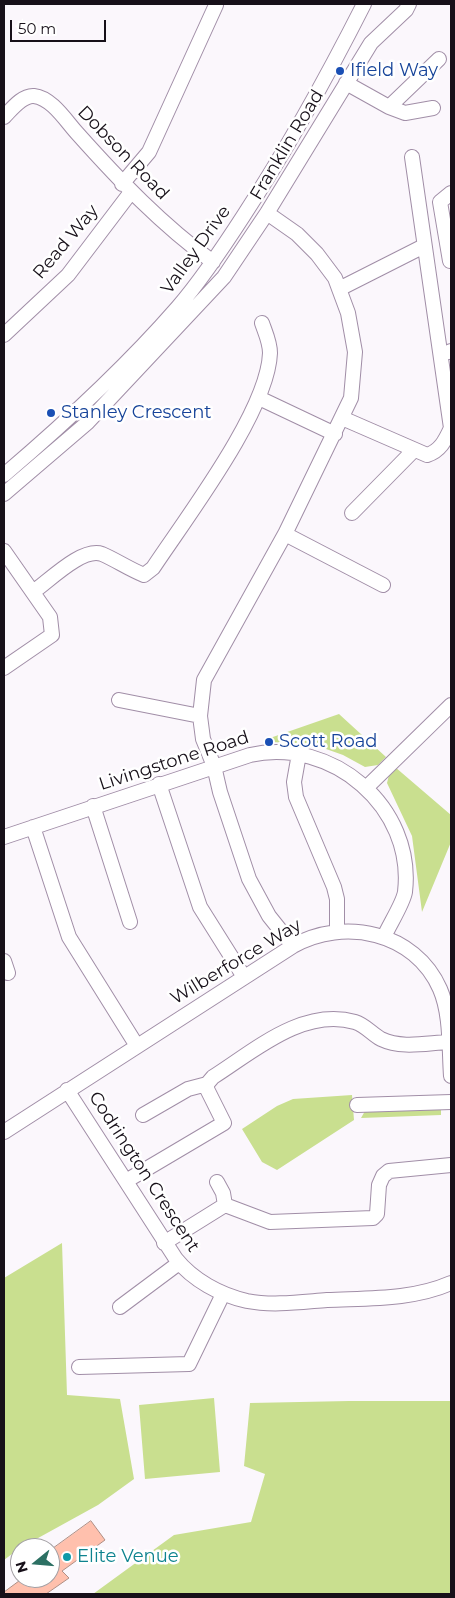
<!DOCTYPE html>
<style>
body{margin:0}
#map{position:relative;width:455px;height:1598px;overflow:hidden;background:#fbf7fc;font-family:Montserrat,sans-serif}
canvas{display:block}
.frame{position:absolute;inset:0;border:5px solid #171019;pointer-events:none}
.north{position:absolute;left:10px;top:1538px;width:50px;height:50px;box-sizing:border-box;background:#fff;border:1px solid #a29fa3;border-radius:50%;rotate:253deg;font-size:14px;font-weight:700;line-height:20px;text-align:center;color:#171019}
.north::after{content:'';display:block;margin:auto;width:18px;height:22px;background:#2c7063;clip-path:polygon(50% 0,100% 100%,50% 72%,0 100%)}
.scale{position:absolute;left:10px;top:20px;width:96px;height:22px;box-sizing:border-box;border:2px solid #171019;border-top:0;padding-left:6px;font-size:15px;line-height:18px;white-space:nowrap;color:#171019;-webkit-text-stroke:4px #fff;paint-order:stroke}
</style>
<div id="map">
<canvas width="455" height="1598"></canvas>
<div class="frame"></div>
<div class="north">N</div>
<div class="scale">50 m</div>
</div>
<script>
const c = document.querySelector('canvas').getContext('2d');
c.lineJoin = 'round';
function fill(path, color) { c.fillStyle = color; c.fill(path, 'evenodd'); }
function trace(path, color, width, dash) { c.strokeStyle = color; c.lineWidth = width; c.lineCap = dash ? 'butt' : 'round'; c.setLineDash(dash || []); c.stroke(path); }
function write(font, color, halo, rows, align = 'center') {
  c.font = font + ' Montserrat,sans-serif'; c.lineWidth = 5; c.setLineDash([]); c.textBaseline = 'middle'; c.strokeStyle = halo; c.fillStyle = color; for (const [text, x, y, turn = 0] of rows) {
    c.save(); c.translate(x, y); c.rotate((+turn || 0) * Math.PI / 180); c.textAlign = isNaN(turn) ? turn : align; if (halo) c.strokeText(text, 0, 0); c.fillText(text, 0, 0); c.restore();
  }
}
fill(new Path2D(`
 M339,714L386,757L378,765L365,767L343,755L312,744L271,742L270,738Z
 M395,767L451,815V842L422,912L412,836L387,783L389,775Z
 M352,1095L354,1120L277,1170L262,1162L242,1129L277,1106L293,1099Z
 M441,1107V1115L361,1118L365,1111Z
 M62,1243L67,1395L120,1399L134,1479L98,1505L20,1548L4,1560V1278Z
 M214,1398L220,1472L145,1479L139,1405Z
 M349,1401H451V1594H93L174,1535L251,1522L265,1474L244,1466L250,1403Z`), '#c9df8f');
const building = new Path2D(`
 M91,1521L105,1540L62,1571L69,1578L46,1594H4V1592L23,1578H50V1558L54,1555L51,1550Z`);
fill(building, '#ffc0ad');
trace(building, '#af8f85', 1);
const minor = new Path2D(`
 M346,83L389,107L405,113L433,108
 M389,107L439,59
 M4,117C11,110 22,95 34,96C52,98 66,121 77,133C119,180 162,225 213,262
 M122,184L149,152L216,5
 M267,213L297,234L317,254L335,278L348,313L355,352L351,398L285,534L204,680L200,716L203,739L214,766L220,792L249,879L269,916L293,946
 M450,261L440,202L451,193
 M339,289L424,246
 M4,335L68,275L131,192
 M449,352L451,351
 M259,398L335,434
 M342,418L427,455C440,451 445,441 451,428L412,157
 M4,475C65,423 125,368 178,307C203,278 224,246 244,215C289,146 327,77 364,4
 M4,494L87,423L224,277L267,213L371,43L406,10L409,4
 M352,513L413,451
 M285,534L383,585
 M4,551L50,617L52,635L4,668
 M33,592C49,581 82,547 102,554C116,560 129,569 144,575L153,568C186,518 268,411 270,353C270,342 265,332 262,323
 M119,700L200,716
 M299,754L294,782L296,797L334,887L337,899V931
 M159,784L200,907L244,977
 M367,787L451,705
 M93,806L130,922
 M33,827L69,937L137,1046
 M4,837L250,755C332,737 415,807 405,892C403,904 389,925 384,937
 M4,961L8,973
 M67,1090L176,1259C193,1280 220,1295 247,1301C273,1306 301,1302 327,1300C369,1298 412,1300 451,1283
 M357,1105L451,1102
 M143,1115L188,1089L207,1084
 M4,1132L293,946C344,917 415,932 440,989C451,1014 449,1048 451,1076
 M126,1181L224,1123L207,1089V1084L213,1077C254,1051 303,1007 355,1022C365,1025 372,1034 381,1039C402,1049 426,1043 449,1042
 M217,1182L223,1193L225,1205
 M164,1243L225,1205L270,1222L373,1218L377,1214L379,1185L383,1176L389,1171L451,1165
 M120,1307L179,1263
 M79,1367L189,1364L223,1294`);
trace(minor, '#a18ea7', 16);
trace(minor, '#fff', 14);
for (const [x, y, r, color] of [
 [340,71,5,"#1a4fb4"],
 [51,413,5,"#1a4fb4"],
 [269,742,5,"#1a4fb4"],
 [67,1557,5,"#0f9aa8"]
]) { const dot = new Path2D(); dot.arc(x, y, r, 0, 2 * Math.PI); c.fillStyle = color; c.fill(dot); trace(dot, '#fff', 2); }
write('18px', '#164399', '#fff', [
 ["Ifield Way",350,71],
 ["Stanley Crescent",61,413],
 ["Scott Road",279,742]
], 'left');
write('18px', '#171019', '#fff', [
 ["Franklin Road",287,145,-59],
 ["Dobson Road",123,153,46],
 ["Read Way",66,242,-50],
 ["Valley Drive",196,250,-54],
 ["Livingstone Road",174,761,-18],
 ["Wilberforce Way",236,962,-31],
 ["Codrington Crescent",144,1172,57]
]);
write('18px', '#0d838f', '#fff', [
 ["Elite Venue",77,1557]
], 'left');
</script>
